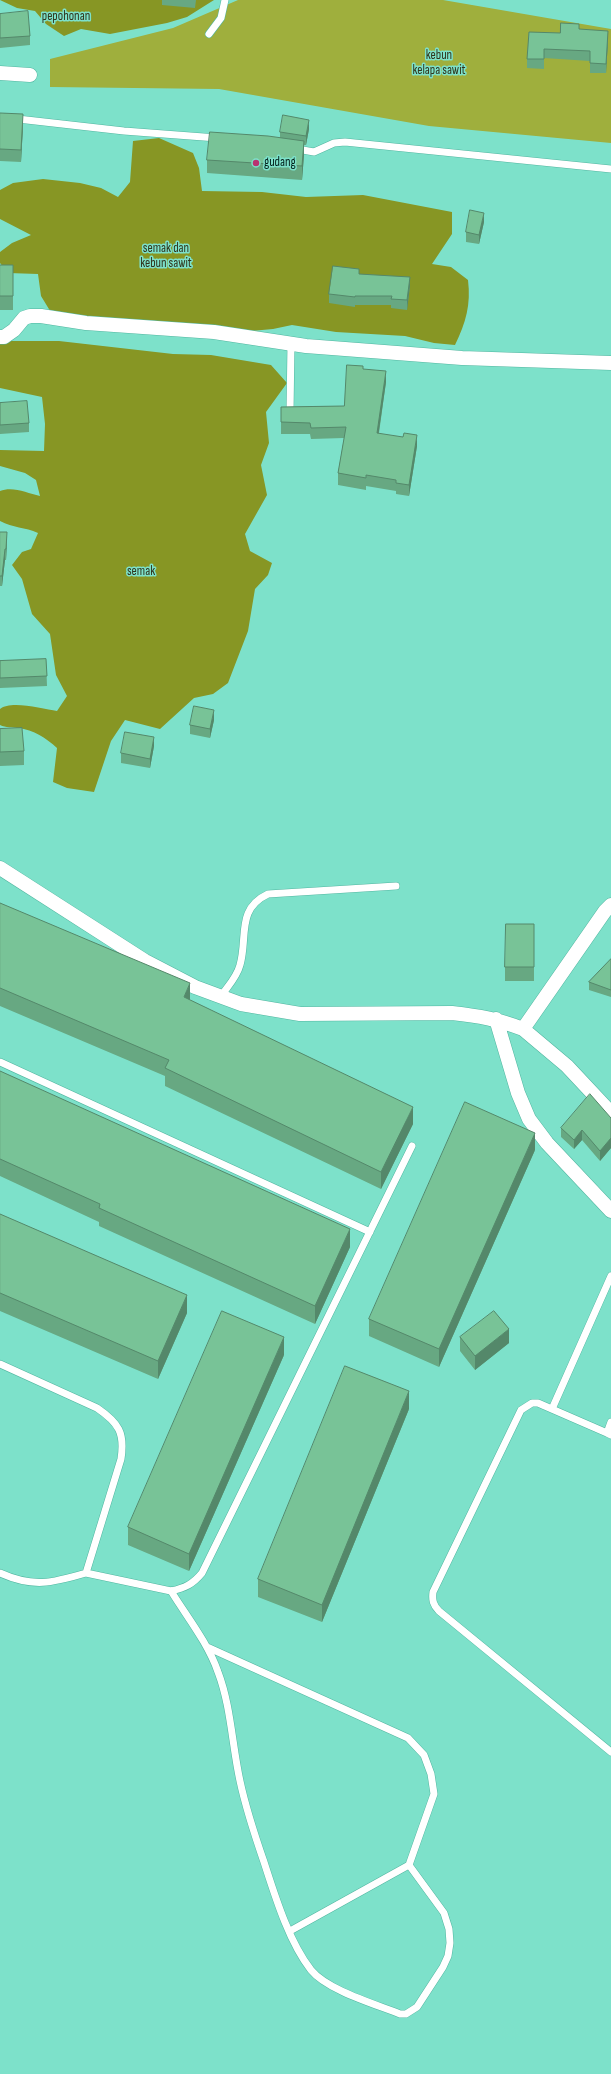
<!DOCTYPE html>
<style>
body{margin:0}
canvas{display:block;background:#7de1ca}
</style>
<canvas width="611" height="2074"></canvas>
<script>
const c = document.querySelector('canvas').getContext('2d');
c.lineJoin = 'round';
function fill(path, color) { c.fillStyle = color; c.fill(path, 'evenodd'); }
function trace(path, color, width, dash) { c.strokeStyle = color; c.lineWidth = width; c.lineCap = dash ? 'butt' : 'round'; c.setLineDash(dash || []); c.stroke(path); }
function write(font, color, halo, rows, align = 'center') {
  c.font = font + ' "Sofia Sans Condensed",sans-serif'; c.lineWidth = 3; c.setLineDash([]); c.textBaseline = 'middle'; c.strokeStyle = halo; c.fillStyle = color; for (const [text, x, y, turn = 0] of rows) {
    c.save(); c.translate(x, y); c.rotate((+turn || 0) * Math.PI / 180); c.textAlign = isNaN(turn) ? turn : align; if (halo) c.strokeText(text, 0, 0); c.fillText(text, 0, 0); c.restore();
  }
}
fill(new Path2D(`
 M238,0H443L611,29V143L429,126L219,89L50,87V59L173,28Z`), '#9faf3d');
fill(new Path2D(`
 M0,0H214L187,17L167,23L110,34L81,29L64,36L46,24L35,11L17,8Z
 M159,138L193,153L199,168L202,191L262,192L306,197L363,195L452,212V234L432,264L451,267L468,280C471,305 466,322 455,345L434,343L405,336L336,332L292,325L273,329L240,332L55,319L41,296L38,274L8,273L0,263V252L12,243L31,235L0,219V190L13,183L43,179L80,183L101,188L118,197L130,182L133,141Z
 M0,341H59L173,354L211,355L271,365L287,383L266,412L269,443L261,465L267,495L245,534L250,551L272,563L268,575L255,589L248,631L228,683L213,694L194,698L160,729L125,720L111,741L94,792L67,788L53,782L57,748C46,738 34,730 18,728C12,727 6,728 0,725V709C11,700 43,709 57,711L67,696L56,675L50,634L32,614L22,579L12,565L22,552L31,549L38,533C25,527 13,528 0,521V491C13,486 27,493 40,496L36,480L25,473L0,466V450L44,451L45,424L42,397L0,388Z`), '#879624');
const service = new Path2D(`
 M209,34L221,18L225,0
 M0,117L124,131L217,138
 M297,149L314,152L334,143L345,142L611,169
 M290,412L291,344
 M221,996C228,986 237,977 240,965C248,937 236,909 268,894L396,886
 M0,1062L370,1232
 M0,1364L97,1408C119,1423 125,1433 121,1459L86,1573C52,1583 33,1588 0,1573
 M552,1409L611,1276
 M607,1433L538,1403H532L521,1410L433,1592C432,1600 433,1605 439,1611L611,1752
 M611,1435L607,1433L611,1422
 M86,1573L171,1591C185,1588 193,1584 202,1573L412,1146
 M171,1591C187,1617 208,1643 218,1672C231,1706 232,1745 240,1781C246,1809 255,1836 264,1862C275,1896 289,1942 311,1970C327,1990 375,2004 400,2014H406L417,2007L443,1967L448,1956L450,1943L449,1929L444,1913L409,1865L434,1794L431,1774L424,1755L408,1738L207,1647
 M290,1931L409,1865`);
const minor = new Path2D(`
 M0,73L30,75
 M0,337H4L14,330L24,318L30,316H41L86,323L214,332L306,346L462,358L611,363
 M0,868L145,961L195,987L241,1004L300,1014L452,1013C479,1016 497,1019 523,1029L605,911L611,905
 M496,1019L518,1093L529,1119L547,1143L611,1211
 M523,1029L567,1066L611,1113`);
trace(service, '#51b6a0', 8);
trace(minor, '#51b6a0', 15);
trace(service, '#fff', 7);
trace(minor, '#fff', 14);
fill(new Path2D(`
 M162,0H196L195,8L162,5Z
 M0,14L30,36V45L0,48Z
 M579,29L608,40L606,73H590V61L544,58V69L527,68V59L560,33Z
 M0,113L23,126L21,162L0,161Z
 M309,129L306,145H304V155L302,180L207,173V160L280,138V132Z
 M484,222L479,244L466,242V232Z
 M0,265H13V310H0Z
 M359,274L410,286L407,310L391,308V305H355V307L329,303V294Z
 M363,369L386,382L379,433L417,446L409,496L396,494V491L366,486V490L338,485V473L344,438L311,439L310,434H281V407L344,406Z
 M0,403L29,423V432L0,434Z
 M0,532L7,542L6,560H5L2,586H0Z
 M46,659L47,686L0,688V661Z
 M214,720L210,738L190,734V725Z
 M0,729L24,751V765L0,766Z
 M154,746L150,768L121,763V753Z
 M0,903L190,1000L413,1124L381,1189L165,1086V1076L0,1006Z
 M534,924V981H505V967Z
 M611,959V997L589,990V982Z
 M0,1071L350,1247L315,1324L99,1226V1222L0,1176Z
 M611,1118V1148L600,1161L582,1140L574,1149L561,1137V1128Z
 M535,1150L439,1367L369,1336V1319Z
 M0,1214L187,1313L158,1379L0,1311Z
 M460,1337L509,1343L475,1370L460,1351Z
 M284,1355L189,1571L128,1545V1527Z
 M409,1409L322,1622L258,1597V1579Z`), '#67a882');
fill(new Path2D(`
 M608,31V40L606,73V64Z
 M23,114V126L21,162V150Z
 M309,120V129L306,145V136Z
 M304,141V155L302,180V166Z
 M484,213V222L479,244V235Z
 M410,277V286L407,310V300Z
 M386,371V382L377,444V433Z
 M417,435V446L409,496V485Z
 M7,532V542L6,560V549Z
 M5,549V560L2,586V576Z
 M214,710V720L210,738V729Z
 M154,737V746L150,768V759Z
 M190,983V1001L184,997Z
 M413,1107V1124L381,1189V1172Z
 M582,1130V1140L574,1149V1140Z
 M535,1133V1150L439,1367V1349Z
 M611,1138V1148L600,1161V1151Z
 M350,1229V1247L315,1324V1306Z
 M187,1295V1313L158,1379V1361Z
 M509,1329V1343L475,1370V1356Z
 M284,1337V1355L189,1571V1554Z
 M409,1391V1409L322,1622V1605Z`), '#54886a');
const building = new Path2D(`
 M28,11L30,36L0,38V14Z
 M561,23L579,24V29L608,31L606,64L590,63V51L544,49V59H527L529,32L560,33Z
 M0,113L23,114L21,150L0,149Z
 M283,115L309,120L306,136L280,132Z
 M210,132L268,136L304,141L302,166L207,160Z
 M470,210L484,213L479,235L466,232Z
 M0,265H13V296H0Z
 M333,266L359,269V274L410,277L407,300L391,299L392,296H355V297L329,294Z
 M347,365L363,366V369L386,371L377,433L403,437L404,433L417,435L409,485L396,483V480L366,475V478L338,473L346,427L311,428L310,423L281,422V407L344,406Z
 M27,401L29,423L0,425V403Z
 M0,532H7L6,549H5L2,576H0Z
 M46,659L47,676L0,678V661Z
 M194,706L214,710L210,729L190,725Z
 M22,728L24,751L0,752V729Z
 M125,732L154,737L150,759L121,753Z
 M0,903L190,983L184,997L413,1107L381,1172L165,1068L169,1060L0,988Z
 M506,924H534V967H505Z
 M611,959V990L589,982Z
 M0,1071L350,1229L315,1306L99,1208L100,1204L0,1159Z
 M590,1094L611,1118V1138L600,1151L582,1130L574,1140L561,1128Z
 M465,1102L535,1133L439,1349L369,1319Z
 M0,1214L187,1295L158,1361L0,1293Z
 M222,1311L284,1337L189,1554L128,1527Z
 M494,1311L509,1329L475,1356L460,1337Z
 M345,1366L409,1391L322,1605L258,1579Z`);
fill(building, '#78c397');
trace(building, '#54886a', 1);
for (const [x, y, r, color] of [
 [256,163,4,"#b93170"]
]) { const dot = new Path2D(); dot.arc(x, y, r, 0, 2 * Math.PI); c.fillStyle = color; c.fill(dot); trace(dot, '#7de1ca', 1.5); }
write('13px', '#30341c', '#7de1ca', [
 ["pepohonan",66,17],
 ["kebun",439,56],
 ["kelapa sawit",439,71],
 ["semak dan",166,249],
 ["kebun sawit",166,264],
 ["semak",141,572]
]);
write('13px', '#001d17', '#7de1ca', [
 ["gudang",264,163]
], 'left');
</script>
